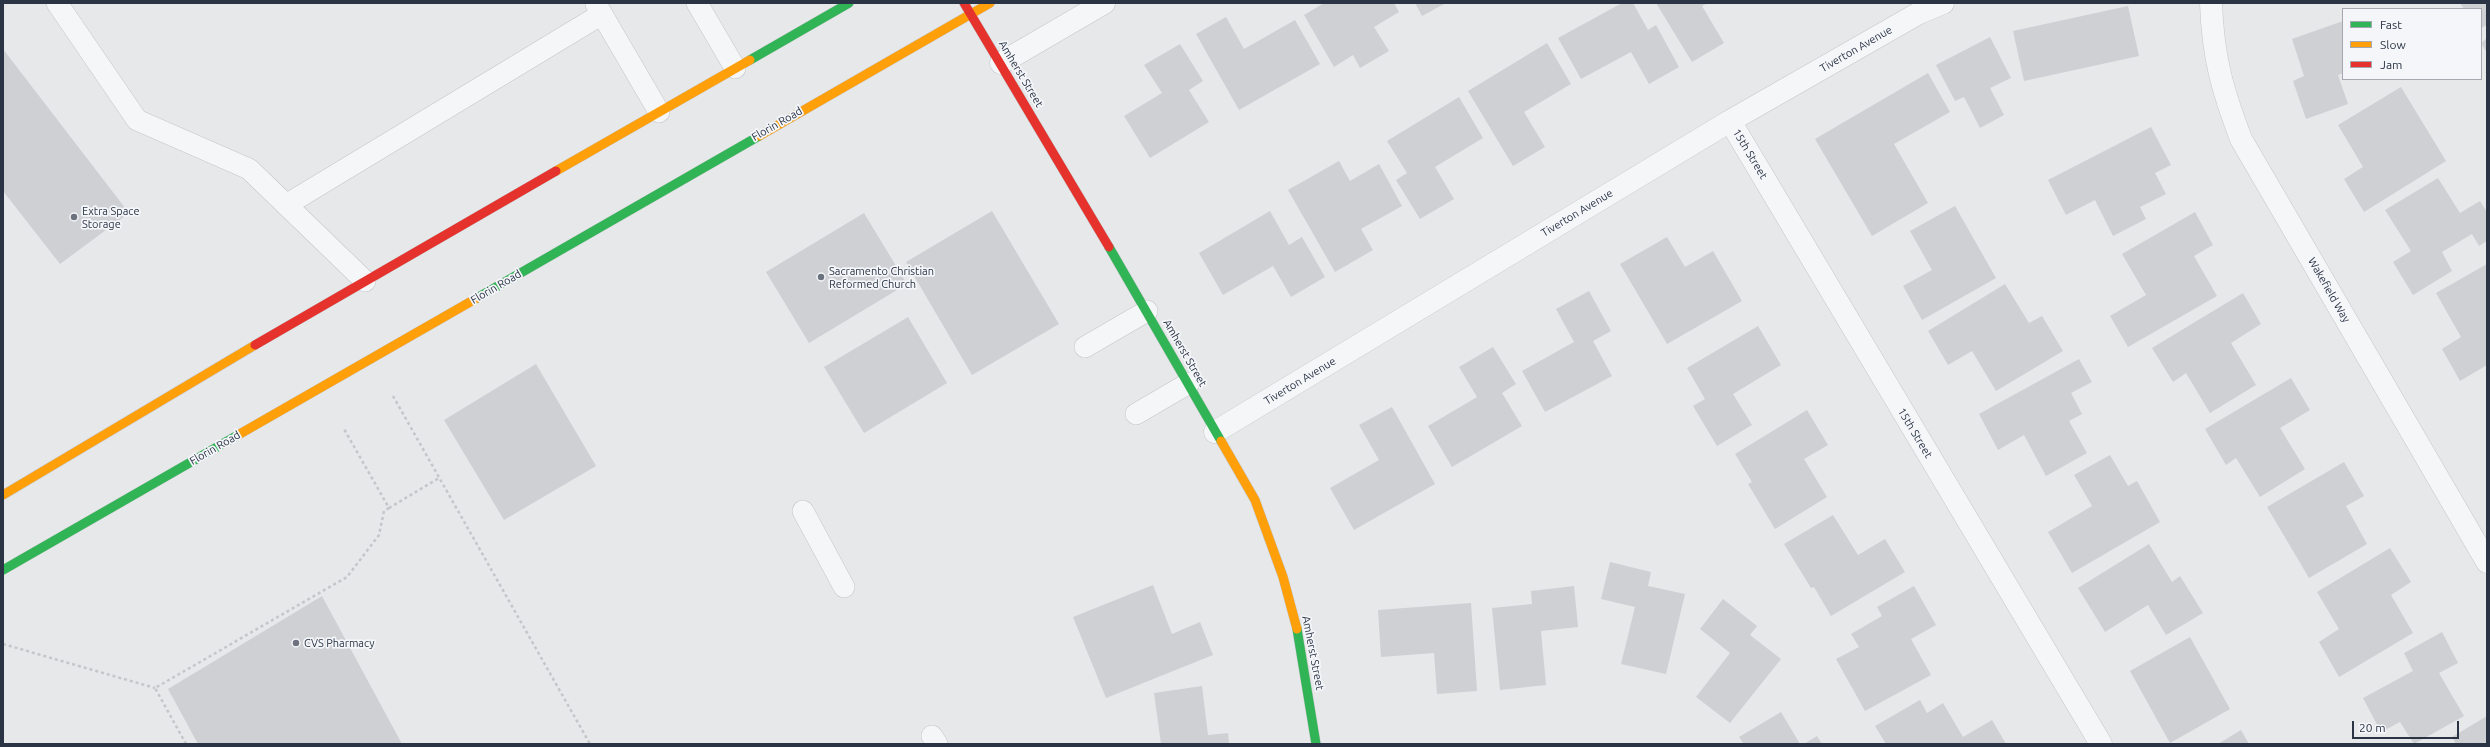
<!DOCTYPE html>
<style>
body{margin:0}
#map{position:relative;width:2490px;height:747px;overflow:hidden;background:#e6e8ea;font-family:Ubuntu,sans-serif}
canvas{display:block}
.frame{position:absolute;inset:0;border:4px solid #2b3445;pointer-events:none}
.legend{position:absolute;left:2342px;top:8px;width:140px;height:72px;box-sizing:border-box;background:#f4f6f9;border:1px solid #a4a8b1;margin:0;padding:5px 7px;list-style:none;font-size:12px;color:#2b3445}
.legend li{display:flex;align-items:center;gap:8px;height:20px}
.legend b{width:20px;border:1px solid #a4a8b1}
.scale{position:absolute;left:2352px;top:721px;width:107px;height:18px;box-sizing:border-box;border:2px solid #2b3445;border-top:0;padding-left:5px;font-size:12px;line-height:14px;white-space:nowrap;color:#2b3445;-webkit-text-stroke:3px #f4f6f9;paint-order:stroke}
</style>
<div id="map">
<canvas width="2490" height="747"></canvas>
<div class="frame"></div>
<ul class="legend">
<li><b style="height:5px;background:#30b455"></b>Fast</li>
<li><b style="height:5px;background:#ff9f0a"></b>Slow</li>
<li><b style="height:5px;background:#e5322d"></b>Jam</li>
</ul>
<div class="scale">20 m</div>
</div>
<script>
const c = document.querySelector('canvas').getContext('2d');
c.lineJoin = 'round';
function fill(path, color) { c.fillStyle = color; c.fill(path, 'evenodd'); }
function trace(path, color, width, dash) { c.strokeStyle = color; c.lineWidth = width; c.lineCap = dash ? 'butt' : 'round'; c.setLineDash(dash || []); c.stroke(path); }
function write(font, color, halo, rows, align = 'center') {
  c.font = font + ' Ubuntu,sans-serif'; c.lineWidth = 3.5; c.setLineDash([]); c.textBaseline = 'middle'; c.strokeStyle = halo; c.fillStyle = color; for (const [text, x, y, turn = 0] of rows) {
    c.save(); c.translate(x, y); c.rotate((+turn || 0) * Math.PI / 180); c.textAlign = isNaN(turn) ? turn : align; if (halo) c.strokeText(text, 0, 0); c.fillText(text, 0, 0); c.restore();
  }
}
fill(new Path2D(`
 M1324,3H1394L1399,12L1374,27L1389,51L1360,68L1353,55L1334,67L1304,15Z
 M1415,3H1446L1422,16Z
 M1622,3H1633L1648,30L1656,25L1679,67L1649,84L1631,52L1581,79L1558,38Z
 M1656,3H1708L1702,6L1724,43L1692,62Z
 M2460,3H2487V25L2481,28V9H2464Z
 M2128,6L2139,56L2024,81L2013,31Z
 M1226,17L1244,49L1295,20L1320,64L1239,110L1196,34Z
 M2343,21V73L2338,75L2348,104L2306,119L2293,81L2304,76L2292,39Z
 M1990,37L2011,78L1990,88L2004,115L1980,128L1964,97L1955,101L1936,65Z
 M2487,38V53L2481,43Z
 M1547,43L1571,84L1524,112L1545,147L1513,166L1468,91Z
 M1180,44L1203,81L1189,90L1209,122L1150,158L1124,116L1162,93L1144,65Z
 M3,49L129,213L60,264L3,191Z
 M1928,73L1950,112L1894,144L1928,203L1872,236L1815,139Z
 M2401,87L2446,161L2364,212L2344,179L2363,167L2338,125Z
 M1459,97L1483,138L1435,167L1454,199L1420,219L1396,180L1407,173L1387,141Z
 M2151,127L2171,165L2155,173L2166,194L2140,207L2146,219L2113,236L2095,200L2066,215L2048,180Z
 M1339,161L1350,181L1379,164L1402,206L1361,229L1373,250L1335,272L1288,190Z
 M2438,178L2460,213L2480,201L2487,212V241L2479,246L2472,234L2442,252L2452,271L2413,295L2393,262L2411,251L2385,210Z
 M1955,206L1996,278L1922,320L1903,286L1932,270L1910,231Z
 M992,211L1059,324L972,375L906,262Z
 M1270,211L1289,245L1302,237L1325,277L1291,297L1273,266L1223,295L1199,253Z
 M2195,212L2213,245L2194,256L2217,296L2128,347L2110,316L2146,295L2122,254Z
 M864,213L907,284L809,343L766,272Z
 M1667,237L1685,267L1713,251L1742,301L1667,344L1620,264Z
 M2487,264V365L2460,381L2442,349L2461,337L2436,293Z
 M2005,284L2029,323L2042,316L2063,351L1996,391L1972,351L1948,365L1928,331Z
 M1589,291L1611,331L1593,341L1612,376L1545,412L1522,371L1574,342L1556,309Z
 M2243,293L2261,324L2231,343L2256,385L2210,413L2186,373L2173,382L2152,348Z
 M908,317L947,383L864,433L824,367Z
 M1758,326L1781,365L1733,394L1752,425L1717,446L1693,406L1705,399L1687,368Z
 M1493,347L1516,384L1502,393L1522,426L1452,467L1428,426L1477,397L1459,367Z
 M2079,359L2092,382L2071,393L2082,414L2069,421L2087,453L2046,476L2024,435L1998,450L1979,414Z
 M536,364L596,466L504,520L444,420Z
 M2291,378L2310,410L2280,428L2305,469L2260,497L2236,458L2226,465L2205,429Z
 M1392,407L1435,484L1354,530L1330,488L1379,460L1359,425Z
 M1807,410L1828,445L1804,459L1827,497L1775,529L1748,484L1752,482L1735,454Z
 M2110,455L2128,486L2137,481L2160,522L2072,573L2048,532L2092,506L2074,475Z
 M2344,462L2364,496L2346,506L2367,544L2309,578L2267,507Z
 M1833,515L1858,555L1885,539L1905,572L1831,616L1814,587L1811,588L1784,544Z
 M2149,544L2172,582L2180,576L2203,613L2166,635L2148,605L2105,632L2078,588Z
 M2390,548L2411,582L2391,595L2413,633L2339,677L2319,642L2339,629L2317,592Z
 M1610,562L1651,572L1648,586L1685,594L1666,674L1621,664L1635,607L1601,599Z
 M1153,585L1172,634L1200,622L1213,655L1106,698L1073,617Z
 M1574,586L1578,627L1541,631L1546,685L1500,690L1492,608L1532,604L1531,591Z
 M1914,586L1936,625L1911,639L1931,675L1865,711L1836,659L1859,647L1851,634L1882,616L1877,607Z
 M322,596L402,744H198L168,689Z
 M1723,599L1757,626L1750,635L1781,659L1730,723L1696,697L1730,653L1700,629Z
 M1471,603L1477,691L1437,694L1434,653L1381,657L1378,610Z
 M2442,632L2458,663L2439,673L2464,716L2414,744L2400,722L2381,732L2363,698L2413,671L2404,653Z
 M2190,637L2230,709L2170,743L2130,671Z
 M1202,686L1208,735L1228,733L1229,744H1161L1154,693Z
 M1920,700L1927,713L1943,703L1963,737L1992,720L2006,744H1886L1875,726Z
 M1781,712L1800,744H1744L1739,737Z
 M2487,716V744H2456L2452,737Z
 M2241,730L2249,744H2218Z
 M1817,736L1822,744H1804Z`), '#ced0d3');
const lane = new Path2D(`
 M57,3L137,120L249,169L365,281
 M697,3L735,68
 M596,4L659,112
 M286,205L602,14
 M1085,347L1147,311
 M1136,414L1189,383
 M803,511L844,587
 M932,736L937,744`);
const street = new Path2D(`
 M2211,3C2213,57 2222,89 2241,139L2487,562
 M1001,63L1104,3
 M1730,121L2101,744
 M1215,432L1730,121L1919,13L1943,3`);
const fast = new Path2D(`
 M750,60L849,3
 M1109,247L1221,441
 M477,298L759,136
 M3,570L238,435
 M1297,629L1316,744`);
const slow = new Path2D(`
 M759,136L990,3
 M556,171L750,60
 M238,435L477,298
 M1221,441L1255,500L1283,577L1297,629
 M3,495L255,345`);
const jam = new Path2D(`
 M964,3L1109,247
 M255,345L556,171`);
trace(lane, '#c4c6c8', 22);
trace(street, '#c4c6c8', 23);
trace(fast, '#c4c6c8', 10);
trace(slow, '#c4c6c8', 10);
trace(jam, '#c4c6c8', 10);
trace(new Path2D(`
 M393,396L590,744
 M389,508L439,478
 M3,644L155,688
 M186,744L155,688L347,577L379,535L384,511L389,508L344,429`), '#c5c6ca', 2.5, [3, 3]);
trace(lane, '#f5f6f7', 21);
trace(street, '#f5f6f7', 22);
trace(fast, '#30b455', 9);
trace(slow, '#ff9f0a', 9);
trace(jam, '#e5322d', 9);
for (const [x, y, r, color] of [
 [74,217,4,"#6c737f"],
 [821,277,4,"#6c737f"],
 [296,643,4,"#6c737f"]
]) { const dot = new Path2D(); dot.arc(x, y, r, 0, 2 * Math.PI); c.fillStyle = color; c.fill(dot); trace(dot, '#f4f6f9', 1.5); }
write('11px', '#2b3445', '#f4f6f9', [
 ["Tiverton Avenue",1856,49,-30],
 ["Amherst Street",1021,74,59],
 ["Florin Road",777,124,-30],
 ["15th Street",1750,154,59],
 ["Tiverton Avenue",1577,213,-31],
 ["Florin Road",496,287,-30],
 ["Wakefield Way",2329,290,60],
 ["Amherst Street",1185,353,60],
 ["Tiverton Avenue",1300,381,-31],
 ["15th Street",1915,433,59],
 ["Florin Road",215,448,-30],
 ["Amherst Street",1313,653,79]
]);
write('11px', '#2b3445', '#f4f6f9', [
 ["Extra Space",82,211],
 ["Storage",82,224],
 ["Sacramento Christian",829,271],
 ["Reformed Church",829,284],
 ["CVS Pharmacy",304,643]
], 'left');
</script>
